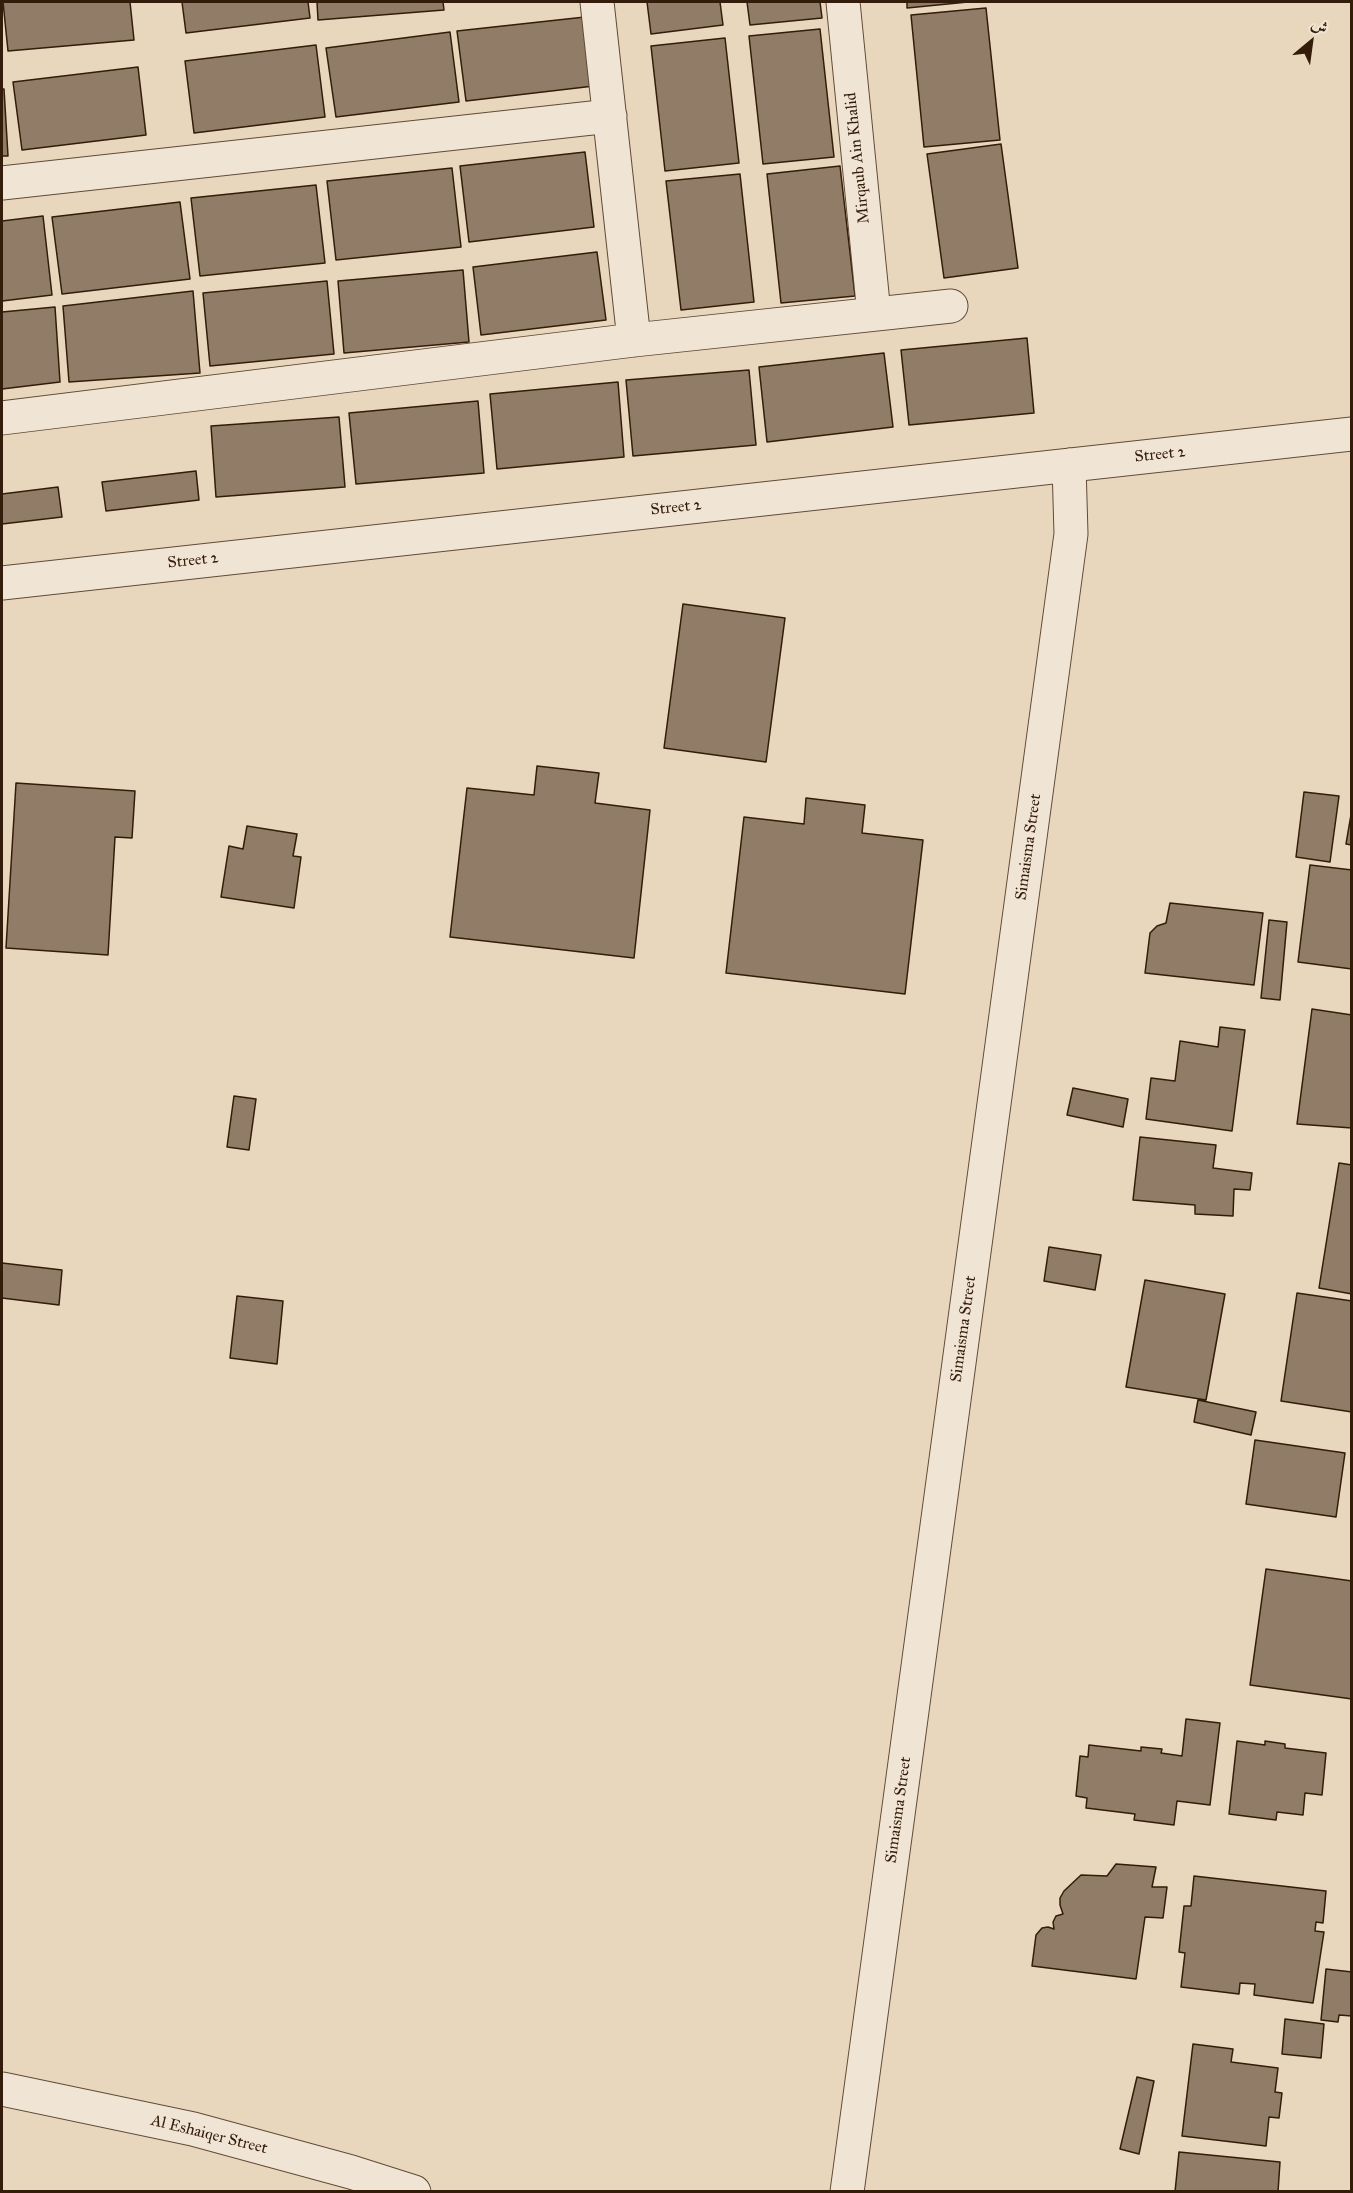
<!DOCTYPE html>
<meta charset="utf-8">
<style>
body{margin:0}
#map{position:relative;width:1353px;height:2193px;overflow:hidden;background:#e8d7bd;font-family:"IM FELL Great Primer",Amiri,serif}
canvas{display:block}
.frame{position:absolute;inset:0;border:3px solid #331c0a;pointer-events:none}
.north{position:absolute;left:1281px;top:12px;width:60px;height:60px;-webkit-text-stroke:4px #f0e5d4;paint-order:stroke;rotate:29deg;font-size:16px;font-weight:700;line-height:24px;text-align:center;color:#331c0a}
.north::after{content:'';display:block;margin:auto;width:21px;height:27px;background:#331c0a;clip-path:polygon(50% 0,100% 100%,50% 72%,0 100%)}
</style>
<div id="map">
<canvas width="1353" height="2193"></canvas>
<div class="frame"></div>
<div class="north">ش</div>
</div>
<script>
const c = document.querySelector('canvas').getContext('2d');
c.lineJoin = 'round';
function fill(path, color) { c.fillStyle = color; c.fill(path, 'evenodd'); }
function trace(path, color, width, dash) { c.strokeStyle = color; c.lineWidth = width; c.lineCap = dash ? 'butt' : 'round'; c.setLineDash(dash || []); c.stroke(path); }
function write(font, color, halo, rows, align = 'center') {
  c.font = font + ' "IM FELL Great Primer",serif'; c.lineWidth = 5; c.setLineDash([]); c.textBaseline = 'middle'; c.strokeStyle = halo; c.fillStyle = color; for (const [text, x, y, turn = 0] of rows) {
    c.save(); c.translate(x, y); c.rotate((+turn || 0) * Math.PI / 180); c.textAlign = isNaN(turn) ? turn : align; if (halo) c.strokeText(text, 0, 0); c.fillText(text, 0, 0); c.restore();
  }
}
const building = new Path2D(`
 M3,2H130L134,40L8,51Z
 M182,2H308L310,18L186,33Z
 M317,2H443L444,10L318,20Z
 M647,2H720L723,25L651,34Z
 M747,2H820L822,18L750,25Z
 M907,2H968L907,8Z
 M986,8L1000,140L924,147L911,15Z
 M585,17L594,86L466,101L457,31Z
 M820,29L834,157L763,164L749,36Z
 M450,32L459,102L336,117L326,48Z
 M725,38L739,163L665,171L651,46Z
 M316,45L325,117L194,133L185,61Z
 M138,67L146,135L22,150L13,82Z
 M2,89H4L8,156H2Z
 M1001,144L1018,268L944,278L927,154Z
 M585,152L594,227L469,242L460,166Z
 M840,166L855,296L781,303L767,174Z
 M452,168L461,247L336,260L327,181Z
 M740,174L754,302L681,310L666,181Z
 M316,185L325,263L200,276L191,198Z
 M180,202L190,279L62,294L52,217Z
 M43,216L52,295L2,301V221Z
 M597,252L606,320L481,335L473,267Z
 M463,270L469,342L344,353L338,281Z
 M327,281L334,354L210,366L203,293Z
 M193,291L200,373L69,382L63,306Z
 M55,307L60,382L2,389V312Z
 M1027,338L1034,413L909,425L901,350Z
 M884,353L893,427L767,442L759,367Z
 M749,370L756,445L633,456L626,380Z
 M618,382L624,457L497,469L490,394Z
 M478,401L484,473L356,484L349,413Z
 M339,417L345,487L216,497L211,426Z
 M196,471L199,500L106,511L102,482Z
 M58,487L62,517L2,524V494Z
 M683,604L785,618L766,762L664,748Z
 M537,766L599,773L595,803L650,810L634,958L450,937L467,788L534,795Z
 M16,783L135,791L132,838L115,837L108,955L6,948Z
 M1304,792L1339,796L1330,862L1296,857Z
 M806,798L865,805L862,833L923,840L905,994L726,973L744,817L804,824Z
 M1352,809V845L1346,844Z
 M247,826L297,834L293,856L301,857L294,908L221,897L229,846L243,849Z
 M1310,865L1352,870V969L1298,962Z
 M1170,903L1263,913L1254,985L1145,973L1150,933L1157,926L1166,923Z
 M1269,920L1287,922L1280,1000L1261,998Z
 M1312,1009L1352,1015V1128L1297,1124Z
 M1220,1027L1245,1030L1232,1131L1146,1119L1151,1078L1175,1081L1180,1041L1218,1047Z
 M1073,1088L1128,1099L1123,1127L1067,1115Z
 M234,1096L256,1099L249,1150L227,1147Z
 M1140,1137L1216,1145L1213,1168L1252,1173L1250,1190L1234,1189L1233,1216L1195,1214V1205L1133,1200Z
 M1339,1163L1352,1165V1294L1319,1288Z
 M1049,1247L1101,1255L1095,1290L1044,1281Z
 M2,1263L62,1270L59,1305L2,1298Z
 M1145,1280L1225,1294L1206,1400L1126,1387Z
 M1297,1293L1352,1301V1412L1281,1401Z
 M237,1296L283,1301L277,1364L230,1358Z
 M1198,1400L1256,1412L1251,1435L1194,1422Z
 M1255,1440L1345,1453L1336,1517L1246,1504Z
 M1266,1569L1352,1581V1699L1250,1685Z
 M1186,1719L1220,1723L1210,1805L1177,1801L1174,1825L1134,1820L1135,1814L1086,1808L1087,1798L1076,1796L1080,1756L1088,1757L1089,1745L1141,1751V1747L1162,1749L1161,1753L1182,1756Z
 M1237,1741L1265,1745V1741L1285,1744V1748L1326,1753L1322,1795L1305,1793L1303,1815L1277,1812L1276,1820L1229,1814Z
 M1116,1864L1156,1867L1152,1887H1167L1163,1918L1145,1917L1136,1979L1032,1966L1036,1935L1042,1928L1048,1927L1054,1929L1053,1922L1056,1916L1063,1914L1060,1905V1898L1064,1891L1081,1875L1107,1876Z
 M1194,1876L1326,1891L1323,1923L1316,1922L1315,1931L1324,1932L1313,2003L1254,1995L1255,1984L1240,1983L1239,1994L1181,1987L1185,1953L1179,1952L1184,1906H1191Z
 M1326,1969L1352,1972V2016L1339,2015L1338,2022L1321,2020Z
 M1285,2019L1324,2024L1321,2058L1282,2054Z
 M1193,2044L1233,2049L1231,2062L1278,2068L1275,2092L1282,2093L1279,2118L1269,2117L1266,2146L1182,2136Z
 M1137,2077L1154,2081L1139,2154L1120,2149Z
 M1179,2152L1280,2162L1278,2192H1175Z`);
fill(building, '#917d67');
trace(building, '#331c0a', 1.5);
const minor = new Path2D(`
 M597,2L634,340
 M843,2L874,314
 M2,183L610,116
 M2,418L634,340L951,306
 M2,583L1352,434
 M2,2089L193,2129L351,2172L414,2192
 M847,2192L1071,534L1069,465`);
trace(minor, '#604b37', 35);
trace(minor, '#f0e5d4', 33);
write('16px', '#331c0a', '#f0e5d4', [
 ["Mirqaub Ain Khalid",858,158,-96],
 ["Street 2",1160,455,-6],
 ["Street 2",676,508,-6],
 ["Street 2",193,561,-6],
 ["Simaisma Street",1029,847,-82],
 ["Simaisma Street",964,1329,-82],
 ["Simaisma Street",899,1810,-82],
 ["Al Eshaiqer Street",209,2135,14]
]);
</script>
